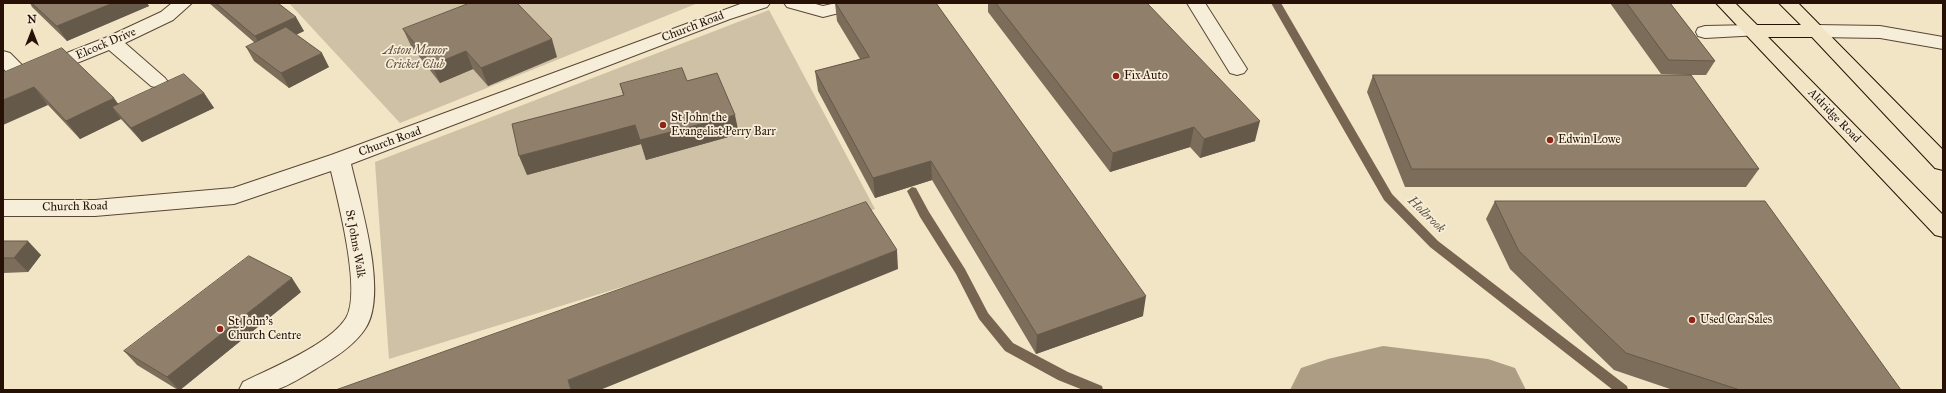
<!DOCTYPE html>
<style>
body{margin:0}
#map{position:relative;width:1946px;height:393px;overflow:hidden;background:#f1e5c5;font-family:"IM FELL Great Primer",serif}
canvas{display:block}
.frame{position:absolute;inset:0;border:4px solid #271107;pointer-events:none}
.north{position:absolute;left:12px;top:12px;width:40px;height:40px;-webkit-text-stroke:3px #f6eed9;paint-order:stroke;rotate:0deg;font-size:11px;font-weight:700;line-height:16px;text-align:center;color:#271107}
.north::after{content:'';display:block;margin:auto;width:14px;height:18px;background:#271107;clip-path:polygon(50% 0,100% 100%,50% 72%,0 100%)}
</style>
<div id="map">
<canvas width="1946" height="393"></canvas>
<div class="frame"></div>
<div class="north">N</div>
</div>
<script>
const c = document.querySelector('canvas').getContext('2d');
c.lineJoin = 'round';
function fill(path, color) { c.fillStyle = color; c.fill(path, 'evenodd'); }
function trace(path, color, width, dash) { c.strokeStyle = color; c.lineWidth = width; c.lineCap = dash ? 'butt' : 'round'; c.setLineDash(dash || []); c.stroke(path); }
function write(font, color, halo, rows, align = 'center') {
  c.font = font + ' "IM FELL Great Primer",serif'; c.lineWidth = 3.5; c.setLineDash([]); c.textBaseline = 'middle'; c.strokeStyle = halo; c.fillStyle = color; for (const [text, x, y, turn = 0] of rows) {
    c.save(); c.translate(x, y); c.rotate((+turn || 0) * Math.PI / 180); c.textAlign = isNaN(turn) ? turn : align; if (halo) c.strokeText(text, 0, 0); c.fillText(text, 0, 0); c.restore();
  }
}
fill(new Path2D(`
 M289,3H698L400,123Z
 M769,10L875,209L389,359L375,162Z`), '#cfc1a5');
fill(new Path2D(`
 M1271,3H1281L1392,194L1438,241L1627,386L1628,390H1613L1430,247L1384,200Z
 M912,187L916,188L929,212L965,269L988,313L1013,343L1068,372L1102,386L1103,390H1083L1058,380L1005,351L979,319L956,274L920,217L907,191Z`), '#776552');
fill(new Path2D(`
 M1383,346L1488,359L1515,368L1526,390H1290L1301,368L1328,359Z`), '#ac9d84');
const minor = new Path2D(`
 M172,3H192L173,20L125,43L165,78L168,82L165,86L158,88L151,86L109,50L30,82L3,91V78L9,75L3,68V51L10,53L26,69L105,38L161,12Z
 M743,3H770L767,7L730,19L351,164C360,203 389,295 365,329C355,344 339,355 324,364C312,371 288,387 275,390C265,393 250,390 239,390L243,382C271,368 329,345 346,318C362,293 338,201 331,171L234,204L95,216H3V200H95L233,188L331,155Z
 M784,3H812L823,6L836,3H866L863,7L823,17L787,7Z
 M1187,3H1205L1247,69L1244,73L1237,75L1230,73Z
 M1753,25L1760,27L1762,31L1760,35L1705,38L1698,36L1696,32L1698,28L1705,26Z
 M1817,25L1880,26L1943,37V49L1880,38L1817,37L1810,35L1808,31L1810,27Z`);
const major = new Path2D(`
 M1716,3H1735L1757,25H1801L1779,3H1798L1943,150V170L1935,168L1812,37H1768L1943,215V237L1935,235Z`);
trace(minor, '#5a4636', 2);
trace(major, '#271107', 2);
fill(minor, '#f6eed9');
fill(major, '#f1e5c5');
fill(new Path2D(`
 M30,3H147L149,6L67,41L32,7Z
 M209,3H278L304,31L296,35L329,67L289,88L254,61L246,47L255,43Z
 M835,3H936L1143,316L1036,354L932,180L875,198L818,91L815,71L860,59L837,21Z
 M988,3H1147L1255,141L1200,158L1190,147L1110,172L988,12Z
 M1610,3H1670L1715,61L1706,75H1691L1759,169L1746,187H1405L1367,92L1373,75H1688L1661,74Z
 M403,29L557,57L488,86L473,69L440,83L411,46Z
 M3,73L119,104L204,93L214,108L142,142L121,119L80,139L48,105Z
 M687,81L739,134L646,160L641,144L527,175L623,95L620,84Z
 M1495,201L1901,390H1673L1614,370L1510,269L1486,219Z
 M3,241L41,255L28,272L3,273Z
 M301,292L180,390H178L137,365L124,351Z`), '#7c6d5b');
fill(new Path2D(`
 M113,3H147L149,6L67,41L57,26Z
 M296,17L304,31L263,50L255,36Z
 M552,39L557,57L488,86L481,68Z
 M466,51L473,69L440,83L432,65Z
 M322,53L329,67L289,88L281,73Z
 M34,87L48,105L3,125V100Z
 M204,93L214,108L142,142L131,128Z
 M114,98L127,116L112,107L121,119L80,139L66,121Z
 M735,115L739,134L646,160L640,140Z
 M1260,121L1255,141L1200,158L1204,139Z
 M635,125L641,144L527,175L519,156Z
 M1194,127L1190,147L1110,172L1113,153Z
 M931,161L932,180L875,198L873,178Z
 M28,241L41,255L28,272L14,258Z
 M897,250L898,269L600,390H571L568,380Z
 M292,278L301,292L180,390H179L167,377Z
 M1146,296L1143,316L1036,354L1037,335Z`), '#65594a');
const building = new Path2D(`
 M32,3H113L57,26Z
 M216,3H278L296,17L255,36Z
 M470,3H517L552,39L481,68L466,51L432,65L403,29Z
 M836,3H936L1146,296L1037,335L931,161L873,178L815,71L869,57Z
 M996,3H1147L1260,121L1204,139L1194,127L1113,153Z
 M1627,3H1670L1715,61L1669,60Z
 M286,27L322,53L281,73L246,47Z
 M62,48L114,98L66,121L34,87L3,100V73Z
 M682,68L687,81L717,73L735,115L640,140L635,125L519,156L512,124L624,95L620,84Z
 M184,74L204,93L131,128L112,107Z
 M1373,75H1691L1759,169H1412Z
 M1495,201H1765L1901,390H1740L1626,353L1519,251Z
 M866,202L897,250L568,380L571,390H336Z
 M3,241H28L14,258H3Z
 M249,256L292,278L167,377L124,351Z`);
fill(building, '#907f6a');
trace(building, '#65594a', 1);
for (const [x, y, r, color] of [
 [1116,76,4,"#8f2418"],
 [663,125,4,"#8f2418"],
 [1550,140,4,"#8f2418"],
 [1692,320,4,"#8f2418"],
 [220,329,4,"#8f2418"]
]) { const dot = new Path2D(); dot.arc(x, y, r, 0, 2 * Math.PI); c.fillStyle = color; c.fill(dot); trace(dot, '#f6eed9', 1.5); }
write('12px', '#271107', '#f6eed9', [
 ["Church Road",693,27,-21],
 ["Elcock Drive",106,44,-23],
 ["Aldridge Road",1834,116,46],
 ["Church Road",390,142,-20],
 ["Church Road",75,207,-1],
 ["St Johns Walk",355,244,80]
]);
write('italic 12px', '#624f3e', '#f6eed9', [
 ["Aston Manor",415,51],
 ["Cricket Club",415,65]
]);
write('12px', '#271107', '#f6eed9', [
 ["Fix Auto",1124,76],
 ["St John the",671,118],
 ["Evangelist Perry Barr",671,132],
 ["Edwin Lowe",1558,140],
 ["Used Car Sales",1700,320],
 ["St John's",228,322],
 ["Church Centre",228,336]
], 'left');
write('italic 13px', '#63503f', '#f6eed9', [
 ["Holbrook",1426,215,44]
]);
</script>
